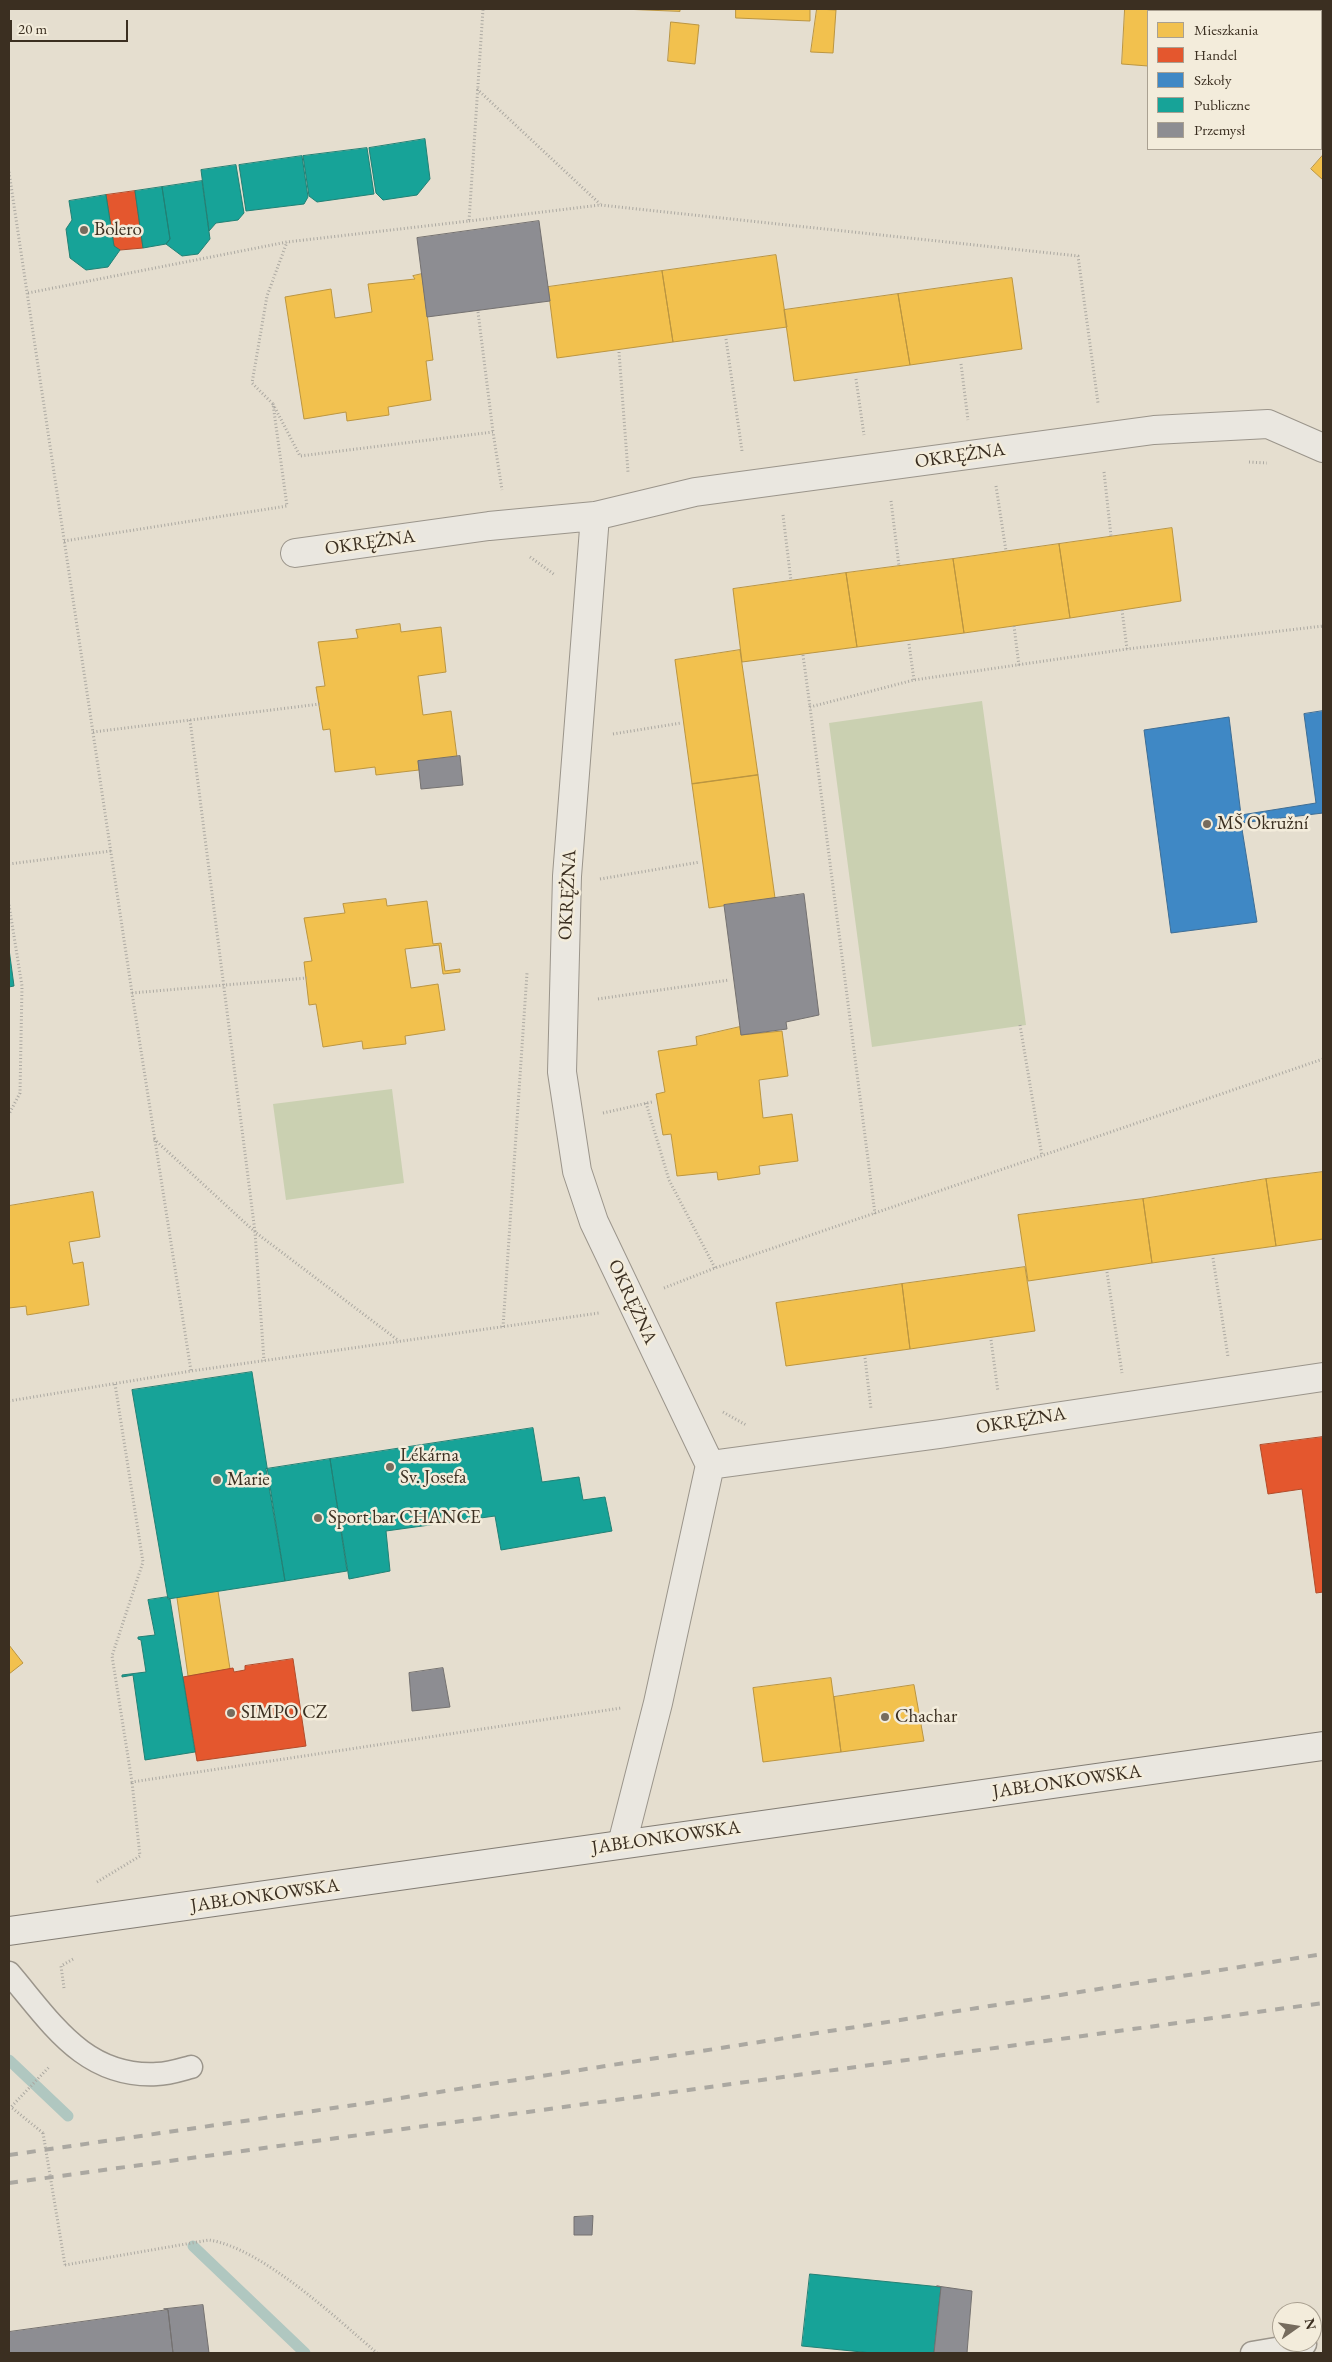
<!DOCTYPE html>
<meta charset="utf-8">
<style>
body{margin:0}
#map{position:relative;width:1332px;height:2362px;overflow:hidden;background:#e5decf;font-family:"EB Garamond",serif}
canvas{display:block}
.frame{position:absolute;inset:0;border:10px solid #3b2f21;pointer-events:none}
.legend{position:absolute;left:1147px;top:10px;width:175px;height:140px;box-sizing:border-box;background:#f3ecdb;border:1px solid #a9a091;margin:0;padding:6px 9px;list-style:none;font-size:15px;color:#3b2f21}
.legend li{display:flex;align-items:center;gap:10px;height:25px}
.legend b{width:25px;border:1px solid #a9a091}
.north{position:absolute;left:1272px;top:2302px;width:50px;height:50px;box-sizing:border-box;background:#f3ecdb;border:1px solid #a9a091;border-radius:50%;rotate:77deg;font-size:14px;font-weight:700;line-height:20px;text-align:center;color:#3b2f21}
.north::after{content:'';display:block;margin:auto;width:18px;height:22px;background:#766c5e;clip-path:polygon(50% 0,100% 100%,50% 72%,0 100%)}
.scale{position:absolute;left:10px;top:20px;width:118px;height:22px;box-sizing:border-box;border:2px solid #3b2f21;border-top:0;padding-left:6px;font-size:15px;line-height:18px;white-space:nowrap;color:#3b2f21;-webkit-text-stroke:4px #f3ecdb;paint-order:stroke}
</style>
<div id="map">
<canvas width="1332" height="2362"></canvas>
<div class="frame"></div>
<ul class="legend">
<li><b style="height:14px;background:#f2c14e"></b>Mieszkania</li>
<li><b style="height:14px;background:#e4572e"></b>Handel</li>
<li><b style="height:14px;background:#3f88c5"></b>Szkoły</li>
<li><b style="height:14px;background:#17a398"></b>Publiczne</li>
<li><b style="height:14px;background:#8d8d92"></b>Przemysł</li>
</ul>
<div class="north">N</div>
<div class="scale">20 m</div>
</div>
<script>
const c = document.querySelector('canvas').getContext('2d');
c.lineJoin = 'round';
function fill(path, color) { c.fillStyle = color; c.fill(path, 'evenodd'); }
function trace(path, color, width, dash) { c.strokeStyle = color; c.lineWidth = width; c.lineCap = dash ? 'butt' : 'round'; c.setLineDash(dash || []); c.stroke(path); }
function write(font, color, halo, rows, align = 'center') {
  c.font = font + ' "EB Garamond",serif'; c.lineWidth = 5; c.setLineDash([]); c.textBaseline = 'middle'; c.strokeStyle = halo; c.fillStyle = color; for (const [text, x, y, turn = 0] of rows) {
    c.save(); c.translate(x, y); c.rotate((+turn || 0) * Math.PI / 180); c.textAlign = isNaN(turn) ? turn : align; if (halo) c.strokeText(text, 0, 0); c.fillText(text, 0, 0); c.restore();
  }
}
fill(new Path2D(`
 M982,701L1026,1025L872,1047L829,723Z
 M392,1089L404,1183L286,1200L273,1104Z`), '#cad0b1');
const homes = new Path2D(`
 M622,9H680V11Z
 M736,9H810V21L736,18Z
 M817,9L836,10L833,53L811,52Z
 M1125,9H1187V11H1148V66L1122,64Z
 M671,22L699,25L695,64L668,61Z
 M1323,155V180L1311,169Z
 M776,255L787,327L673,342L662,271Z
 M662,271L673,342L557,358L548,287Z
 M422,274L433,360L426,361L431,400L388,407L389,415L347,421L346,412L304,419L285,297L331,289L335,318L372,312L368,284L415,279L413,276Z
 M1012,278L1022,349L910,365L898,294Z
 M898,294L910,365L794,381L784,310Z
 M1172,528L1181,601L1070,618L1059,544Z
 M1059,544L1070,618L964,633L953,559Z
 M953,559L964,633L857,647L846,573Z
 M846,573L857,647L742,662L733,589Z
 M400,624L401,632L441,627L446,672L418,676L423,715L451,711L457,757L418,761L419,770L376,775L375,767L335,772L330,729L323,730L316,687L325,686L318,642L358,638L356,630Z
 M740,650L758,775L692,784L675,660Z
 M758,775L775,898L709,908L692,784Z
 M386,899L387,906L427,901L433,944L441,943L445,971L460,969V972L443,974L439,945L405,949L411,988L438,984L445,1030L405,1036L406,1044L363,1049L362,1041L323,1047L316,1004L309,1005L304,962L312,961L304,918L345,913L343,904Z
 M740,1027L741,1035L782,1031L788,1076L759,1080L763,1118L792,1114L798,1161L759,1166L760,1174L718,1180L717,1172L677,1176L671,1134L663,1135L656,1094L665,1092L658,1051L697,1045L696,1037Z
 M1323,1172V1239L1276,1246L1266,1179Z
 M1266,1179L1276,1246L1152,1263L1143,1199Z
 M93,1192L100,1237L69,1242L73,1264L83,1262L89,1305L27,1315L26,1306L9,1308V1206Z
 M1143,1199L1152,1263L1028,1281L1018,1215Z
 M1025,1267L1035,1331L910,1349L902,1284Z
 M902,1284L910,1349L786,1366L776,1303Z
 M218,1591L230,1669L188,1676L177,1598Z
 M9,1645L23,1663L9,1674Z
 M831,1678L841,1752L763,1762L753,1688Z
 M914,1685L924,1741L841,1752L834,1697Z`);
fill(homes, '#f2c14e');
trace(homes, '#bb9540', 1);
const shops = new Path2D(`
 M135,191L143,248L120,250L114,246L106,195Z
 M1323,1437V1592L1316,1593L1302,1489L1268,1494L1260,1445Z
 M293,1659L306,1746L197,1761L183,1677L233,1668L234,1672L245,1670V1666Z`);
fill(shops, '#e4572e');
trace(shops, '#b14b2a', 1);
const schools = new Path2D(`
 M1323,711V813L1241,823L1257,922L1171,933L1144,730L1229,717L1241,815L1316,803L1304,714Z`);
fill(schools, '#3f88c5');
trace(schools, '#3e6d94', 1);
const public = new Path2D(`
 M425,139L430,179L417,195L383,200L376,193L369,148Z
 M367,148L374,194L317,202L309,196L303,156Z
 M302,156L308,197L304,204L246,211L239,165Z
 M236,165L244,213L238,220L216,223L209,231L201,170Z
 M202,181L210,239L198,254L182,256L166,244L170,239L162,187Z
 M162,187L170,239L166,244L143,248L135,191Z
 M106,195L114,246L120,250L108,267L86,270L70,258L66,229L72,220L69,201Z
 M9,949L14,986L9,987Z
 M252,1372L285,1581L168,1599L132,1390Z
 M533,1428L542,1482L579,1477L583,1500L605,1497L612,1531L501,1550L495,1516L386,1531L390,1571L349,1579L330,1459Z
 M330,1459L347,1571L285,1581L266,1469Z
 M167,1597L170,1599L195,1752L145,1760L133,1675L122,1677V1675L146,1672L141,1640L138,1639V1637L155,1635L148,1600Z
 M810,2274L941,2287L934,2353H872L802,2346Z`);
fill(public, '#17a398');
trace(public, '#228074', 1);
const industry = new Path2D(`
 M539,221L550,301L427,317L417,238Z
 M460,756L463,785L421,789L418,761Z
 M804,894L819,1015L786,1022L787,1029L741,1035L724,905Z
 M443,1668L450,1707L412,1711L409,1673Z
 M593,2216L592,2235H574V2217Z
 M937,2286L972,2291L967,2353H934L941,2287Z
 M203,2305L209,2353H173L168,2310L164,2309Z
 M168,2310L173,2353H9V2332Z`);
fill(industry, '#8d8d92');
trace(industry, '#747170', 1);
trace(new Path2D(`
 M9,2060L68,2116
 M193,2246L305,2353`), '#b0c7c0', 11);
const lane = new Path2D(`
 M9,1973C51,2022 84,2078 157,2074C168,2074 180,2070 191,2067
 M1252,2353L1305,2344`);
const street = new Path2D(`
 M1290,9L1293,11
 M1321,35L1323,37
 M595,516L567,876L562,1072L577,1171L594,1222L710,1465
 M295,553L489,526L595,516L695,492L1154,430L1268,424L1323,448
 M710,1465L940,1434L1323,1377
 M622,1844L658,1703L710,1465`);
const secondary = new Path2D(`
 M9,1931L1323,1746`);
trace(lane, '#9b958b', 25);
trace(street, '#9b958b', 30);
trace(secondary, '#837d74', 30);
trace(new Path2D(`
 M477,89L600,204
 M9,172L132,993L191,1371
 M469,221L600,205L1078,256L1098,403
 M28,293L287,242L469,221L483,9
 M478,312L493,432
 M726,339L742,451
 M619,352L628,472
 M961,364L968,420
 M856,379L864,435
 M273,404L300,456L493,432L502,490
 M1249,462L1267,463
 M1104,472L1111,536
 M996,486L1006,551
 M891,501L899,566
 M783,515L791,581
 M64,541L287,506L273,404L252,383L267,296L287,242
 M530,557L555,575
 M1122,610L1127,649
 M1014,626L1019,666
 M909,644L914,680
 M803,655L810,707
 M190,720L255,1232L399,1341
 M93,732L320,704
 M613,734L681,723
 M9,864L111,851
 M600,879L700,862
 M9,905L22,986L20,1093L9,1114
 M132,993L307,978
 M598,999L729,980
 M1020,1025L1042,1156
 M646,1103L669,1180L715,1268
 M603,1113L652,1102
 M154,1139L255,1232L264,1361
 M875,1214L810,707L914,680L1127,649L1323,626
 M1213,1258L1228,1357
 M1107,1272L1122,1373
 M664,1288L715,1268L1323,1059
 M503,1327L527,973
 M991,1340L998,1392
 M865,1358L871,1409
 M115,1384L143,1562L112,1656L132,1782L621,1708
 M9,1401L191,1371L599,1313
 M723,1412L746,1425
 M97,1882L140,1856L132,1782
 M64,1988L61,1966L75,1958
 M43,2133L11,2107L50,2066
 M65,2265L209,2240C262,2248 336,2318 377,2353`), '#aba8a1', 3, [1, 2.5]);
trace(lane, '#eae7e0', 22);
trace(street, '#eae7e0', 28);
trace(secondary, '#eae7e0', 28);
trace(new Path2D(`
 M9,2155L375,2102L1323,1954
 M9,2183L1323,2003`), '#aba8a1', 4, [9, 9]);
trace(new Path2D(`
 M43,2133L65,2265`), '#aba8a1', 3, [1, 2.5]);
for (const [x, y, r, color] of [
 [84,230,5,"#766c5e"],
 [1207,824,5,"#766c5e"],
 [390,1467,5,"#766c5e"],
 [217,1480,5,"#766c5e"],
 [318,1518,5,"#766c5e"],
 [231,1713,5,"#766c5e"],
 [885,1717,5,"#766c5e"]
]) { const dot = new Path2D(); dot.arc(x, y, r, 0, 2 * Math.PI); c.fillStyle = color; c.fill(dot); trace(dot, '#f3ecdb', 2); }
write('19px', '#3b2f21', '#f3ecdb', [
 ["Bolero",94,230],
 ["MŠ Okružní",1217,824],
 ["Lékárna",400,1456],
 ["Sv. Josefa",400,1478],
 ["Marie",227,1480],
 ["Sport bar CHANCE",328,1518],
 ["SIMPO CZ",241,1713],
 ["Chachar",895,1717]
], 'left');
write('19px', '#3b2f21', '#f3ecdb', [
 ["OKRĘŻNA",960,456,-8],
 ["OKRĘŻNA",370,543,-8],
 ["OKRĘŻNA",568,895,-87],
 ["OKRĘŻNA",632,1302,65],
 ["OKRĘŻNA",1021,1421,-9],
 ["JABŁONKOWSKA",1067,1782,-8],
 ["JABŁONKOWSKA",666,1838,-8],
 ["JABŁONKOWSKA",265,1896,-8]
]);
</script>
